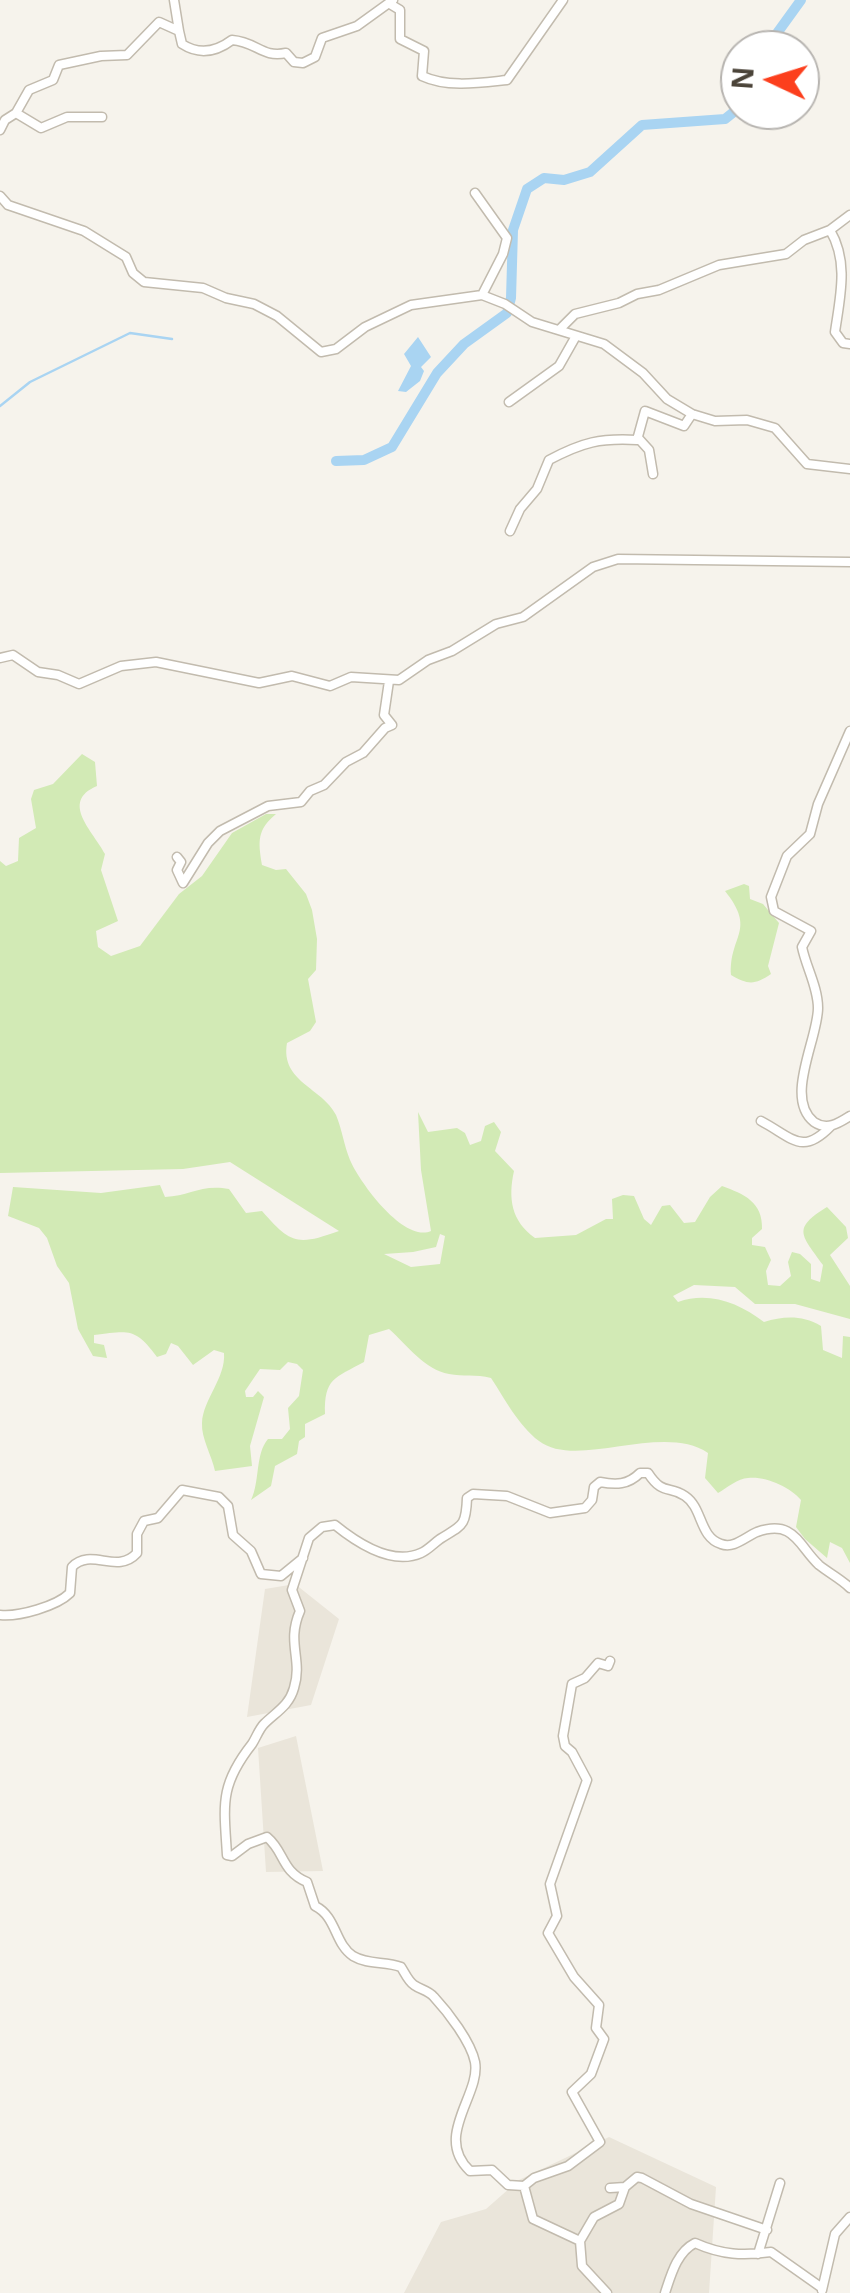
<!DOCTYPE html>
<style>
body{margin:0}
#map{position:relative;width:850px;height:2293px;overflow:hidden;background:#f6f3ec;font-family:"Open Sans",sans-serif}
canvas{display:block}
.north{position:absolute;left:720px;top:30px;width:100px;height:100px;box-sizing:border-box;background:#fff;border:2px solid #b7b4b0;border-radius:50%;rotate:274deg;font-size:28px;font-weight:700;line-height:40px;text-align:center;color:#4b4439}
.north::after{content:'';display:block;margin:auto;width:35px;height:45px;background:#fc3f1d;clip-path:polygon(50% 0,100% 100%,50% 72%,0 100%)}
</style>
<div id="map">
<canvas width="850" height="2293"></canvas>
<div class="north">N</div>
</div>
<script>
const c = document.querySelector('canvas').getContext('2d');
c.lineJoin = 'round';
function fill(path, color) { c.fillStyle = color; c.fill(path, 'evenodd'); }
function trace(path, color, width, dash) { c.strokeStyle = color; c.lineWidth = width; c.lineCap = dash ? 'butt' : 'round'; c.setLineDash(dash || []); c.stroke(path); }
fill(new Path2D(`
 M295,1584L339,1619L311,1705L247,1717L265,1589Z
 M296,1736L323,1871L266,1872L258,1748Z
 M609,2137L716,2187L709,2293H404L441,2222L486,2209L519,2180Z`), '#eae5da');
fill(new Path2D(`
 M82,754L95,762L97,786C59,802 94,832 105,854L101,870L118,921L96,931L98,947L111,956L140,946L179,894L202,876L232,833L266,814H276C257,830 258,841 262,865L276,870L286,869L306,894L312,910L317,939L316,970L308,979L316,1022L310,1031L287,1043C280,1082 323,1088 336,1115C342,1129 344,1146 350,1160C360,1183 404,1243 431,1231L421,1170L418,1112L428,1132L457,1128L465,1133L470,1145L481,1141L485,1126L494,1122L501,1132L495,1151L514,1171C508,1198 511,1221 535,1238L576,1235L606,1219H613L612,1199L623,1195L634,1196L644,1219L651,1225L662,1206L670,1205L684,1223L695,1222L710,1197L722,1186C744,1194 763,1202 762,1229L752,1238V1245L765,1247L771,1260L766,1271L768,1285L780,1286L791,1276L788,1262L792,1252L800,1254L811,1264V1279L820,1282L823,1265C802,1235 791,1229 827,1207L846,1227L848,1238L830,1255L850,1286V1319L795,1304H755L735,1287L694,1285L673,1296L678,1302C709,1291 739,1303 764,1322C784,1316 802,1315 821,1326L823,1350L842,1358L843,1336L850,1337V1563L842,1548L830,1542L827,1558L805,1539L796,1527L801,1500C790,1487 766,1476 748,1478C738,1478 727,1488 718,1493L705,1478L708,1453C662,1422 577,1470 539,1441C518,1425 505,1399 491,1378C476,1374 463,1377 449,1374C425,1370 407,1345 389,1329L369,1335L364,1362C335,1378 324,1378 325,1414L305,1424V1437L299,1441L297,1454L275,1466L271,1486L251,1500C260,1481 255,1454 268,1439H282L290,1429L288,1408L299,1396L303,1370L297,1364L288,1362L280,1370L260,1369L245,1391L246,1397H253L258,1391L264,1397L250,1446L252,1466L215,1471C212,1456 201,1438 202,1423C203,1399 226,1378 224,1353L214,1350L193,1365L178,1346L171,1343L166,1354L157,1357C135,1327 129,1331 94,1335V1343L104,1345L107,1358L93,1356L78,1329L69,1283L57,1266L47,1238L39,1228L8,1216L13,1187L101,1193L160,1185L165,1197C190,1196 201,1184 229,1189L246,1213L262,1211C291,1244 297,1246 339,1231L230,1162L183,1169L0,1173V861L6,866L18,861L19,838L36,828L31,799L34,790L53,784ZM440,1234L445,1236L440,1264L411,1267L384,1254L413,1252L436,1247Z
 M744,884L749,886L750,899L763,904L779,923L768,966L771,974C755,985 748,985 731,975C729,935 757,931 725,891Z`), '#d2eab5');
fill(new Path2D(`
 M418,337L431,357L421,367L424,371L420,381L406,392L398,391L411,366L404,354Z`), '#a9d4f2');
trace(new Path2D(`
 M0,406L30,382L130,333L172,339`), '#a9d4f2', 2.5);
trace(new Path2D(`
 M771,50L775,36L801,0
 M336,461L364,460L392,447L437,373L464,344L507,313L511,298L513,230L527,189L544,178L564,180L590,172L642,125L725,119L740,107`), '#a9d4f2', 10);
const minor = new Path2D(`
 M174,0L179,31
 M390,4L400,10V39L424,51L422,76C448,88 479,83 507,80L563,0
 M16,113L41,128L67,117H102
 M0,130L5,120L16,113L29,90L53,80L59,65L101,56L127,55L159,22L179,31L182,44C199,55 216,52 232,40C257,42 262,58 286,53L294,62L303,63L315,57L322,38L357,26L393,0
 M475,193L507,238L503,254L482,295
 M0,196L8,205L84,231L126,257L133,273L144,282L203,288L226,298L254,304L277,316L321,352L336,349L365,327L411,305L482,295L505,304L532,322L604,344L643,373L667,399L692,414L715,421L747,420L775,428L807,464L850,469
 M830,230C849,262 840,297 835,332L843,343L850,344
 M559,330L575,314L619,303L637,294L659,290L719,265L786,254L804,240L830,230L850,215
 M509,402L559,366L576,336
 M639,439L649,450L653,474
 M510,531L520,509L537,489L549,460C583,442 600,438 637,440L645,411L684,426L692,414
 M0,658L13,655L38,672L58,675L79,684L121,666L156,662L259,683L292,676L330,686L351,677L399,680L428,660L452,651L496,624L523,617L593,567L618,559L850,562
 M850,731L818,804L810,834L787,856L771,897L774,911L811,931L802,947C806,967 818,987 818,1008C818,1039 784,1098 814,1122C827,1131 839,1123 850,1116
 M177,857L181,862L177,870L183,883L208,843L220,831L268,806L301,802L310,791L324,785L346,762L363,753L385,728L392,725L384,715L389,681
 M761,1121C793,1138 802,1156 831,1126
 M0,1615C19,1617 57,1606 70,1593L72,1567C91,1547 117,1575 137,1553V1534L144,1521L158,1518L182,1490L219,1497L228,1506L233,1535L251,1551L261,1574L281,1576L303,1558
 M524,2186L508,2185L492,2170L470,2171C433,2136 481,2095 475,2062C471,2042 448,2012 434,1997C428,1990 421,1990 414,1985C408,1981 405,1973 401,1967C385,1961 368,1965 353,1956C334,1943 337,1917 315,1906L307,1882C281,1871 285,1852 267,1837L248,1844L232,1856L227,1855C224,1805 219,1786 252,1744C256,1738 259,1729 264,1724C276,1712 289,1706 294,1688C303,1659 286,1643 300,1611L292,1590L309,1538L322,1527L335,1525C356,1542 392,1566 421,1553C428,1550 433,1544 440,1539C462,1525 466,1527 467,1498L473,1494L507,1496L550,1513L585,1508L592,1500L594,1487L600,1482C616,1485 628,1485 640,1473H648C663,1496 669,1485 685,1496C703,1508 699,1537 721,1544C734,1549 745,1537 757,1532C794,1519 798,1545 819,1565C829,1573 841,1579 850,1588
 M610,2188L625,2187L637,2177L642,2178L691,2204L767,2230
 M580,2241L594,2217L619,2204L625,2187
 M758,2254L780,2183
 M822,2290L835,2234L850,2217
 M607,2293L582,2266L580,2241L533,2219L524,2186L534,2178L568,2166L600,2142L572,2092L591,2074L604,2039L596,2028L599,2005L574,1977L548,1933L557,1916L550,1884L587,1780L572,1752L565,1746L563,1736L572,1684L585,1678L598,1663L608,1666L610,1661
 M665,2293C671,2275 677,2252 695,2243C722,2255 743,2256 771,2252L822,2288`);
trace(minor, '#c2bbae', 11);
trace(minor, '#fff', 8);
</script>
